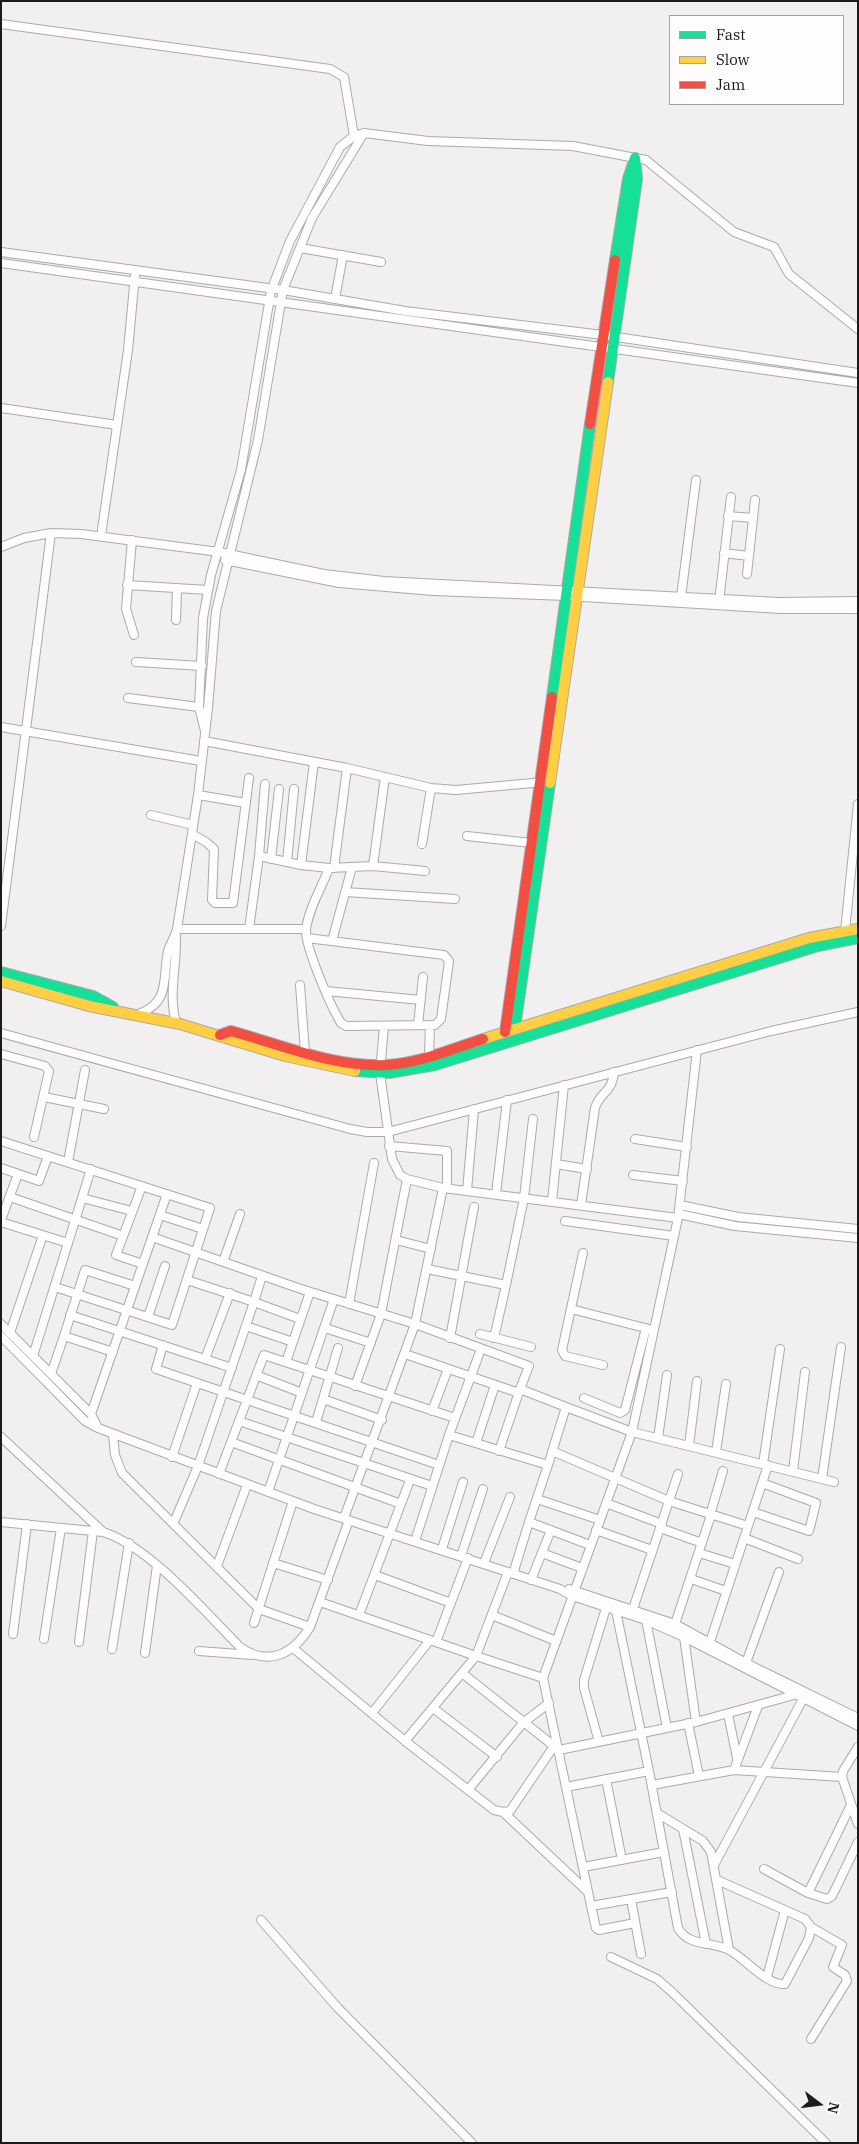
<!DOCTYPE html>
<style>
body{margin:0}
#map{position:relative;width:859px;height:2144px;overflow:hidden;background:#f1eff0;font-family:"IBM Plex Serif",serif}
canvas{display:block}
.frame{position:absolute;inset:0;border:2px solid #1c1b1b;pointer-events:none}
.legend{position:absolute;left:669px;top:15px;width:175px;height:90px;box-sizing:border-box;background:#fffcfd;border:1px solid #a4a2a3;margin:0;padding:6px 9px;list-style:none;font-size:15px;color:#1c1b1b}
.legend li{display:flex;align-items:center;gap:10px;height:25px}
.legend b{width:25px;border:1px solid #a4a2a3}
.north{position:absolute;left:794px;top:2079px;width:50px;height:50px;-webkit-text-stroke:4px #fffcfd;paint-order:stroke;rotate:105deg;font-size:14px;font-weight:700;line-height:20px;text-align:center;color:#1c1b1b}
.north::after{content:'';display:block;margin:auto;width:18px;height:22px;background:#1c1b1b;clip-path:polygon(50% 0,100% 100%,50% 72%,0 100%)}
</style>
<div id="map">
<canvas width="859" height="2144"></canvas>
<div class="frame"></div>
<ul class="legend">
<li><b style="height:6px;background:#16e098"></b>Fast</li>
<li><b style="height:6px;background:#ffcf43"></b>Slow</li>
<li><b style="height:6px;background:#f24e42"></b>Jam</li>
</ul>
<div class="north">N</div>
</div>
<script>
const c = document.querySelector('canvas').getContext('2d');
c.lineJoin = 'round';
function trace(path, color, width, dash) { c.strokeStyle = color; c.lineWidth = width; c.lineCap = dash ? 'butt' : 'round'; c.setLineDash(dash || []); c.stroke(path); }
const street = new Path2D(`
 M1,24L330,69L344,77L354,136
 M300,248L381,262
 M1,252L283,290L405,311L603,335L858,373
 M1,263L858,383
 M335,299L343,255
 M1,408L117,425
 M728,516L753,518
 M101,536L128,350L135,275
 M132,540L126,609L134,635
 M1,547L24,538L51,533L81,534L219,552L324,574L384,581L779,602L858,601
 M724,553L749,556
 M225,560L339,583L433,591L566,596L781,609H858
 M747,574L755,500
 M127,585L208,590
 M681,597L696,480
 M719,602L731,497
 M176,620L177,588
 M136,662L202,666
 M128,698L199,707
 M1,727L201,761
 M205,731L199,707L203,618L211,575L241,470L271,291L290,241L340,147L354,136L364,133L428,141L573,146L646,160L734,232L774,247L789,274L858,329
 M204,741L347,768L431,788L456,790L544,782
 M198,795L246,803
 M151,815L193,825
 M192,834L206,842L214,849L212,900L215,903H233L249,778
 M467,836L531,843
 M422,844L431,788
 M259,856L301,865L329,868L373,866L425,871
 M271,859L279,789
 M287,862L294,789
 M301,865L314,762
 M373,866L385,777
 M334,868L347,768
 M345,892L455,899
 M1,926L51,533
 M177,929H306
 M249,929L259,856L265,784
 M845,931L858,804
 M176,936C177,967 168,993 176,1023
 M307,938L444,955L449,961L441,1019L435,1025L346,1026L341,1023C331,1007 305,947 306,930C308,910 322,887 329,868
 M332,941L352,867
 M300,985L305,1052
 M326,991L421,1000
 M139,1014C171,1001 162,980 168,951C170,944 175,937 177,929L198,795L208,708L216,611L258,440L283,290L312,218L364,133
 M418,1025L423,977
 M384,1026L380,1073L392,1159L400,1175L407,1179L443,1188
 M1,1033L350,1129L367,1132H388L771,1031L858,1012
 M1,1054L45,1066L49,1071L34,1137
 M429,1056L430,1025
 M44,1097L104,1109
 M635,1139L687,1147
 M1,1141L210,1208L172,1325L55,1287
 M389,1146L447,1151V1188
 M68,1162L85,1070
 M556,1164L587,1169
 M1,1168L39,1181L48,1156
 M633,1175L683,1181
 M142,1186L116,1255L143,1264
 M467,1191L474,1109
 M496,1194L507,1100
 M10,1197L123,1236
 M82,1198L132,1211
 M552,1201L564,1085
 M581,1205L595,1108C600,1091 612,1094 614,1072
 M680,1205L738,1217L858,1229
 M679,1214L735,1226L858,1238
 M160,1215L203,1229
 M1,1220L18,1174
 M565,1221L674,1236
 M1,1222L68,1243
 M152,1237L301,1289L415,1324L529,1366L520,1389L566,1407
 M396,1240L431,1249
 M583,1253L562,1350L565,1356L603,1365
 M223,1262L240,1214
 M427,1269L506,1285L494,1338
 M187,1280L254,1302L262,1276
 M506,1285L524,1198L533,1119
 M349,1304L374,1163
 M571,1309L649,1329
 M70,1315L232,1368
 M148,1317L165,1266
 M1,1324L91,1414L98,1428
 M246,1326L293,1342
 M325,1328L371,1343
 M10,1333L43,1235
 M480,1334L531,1347
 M1,1336L85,1421L98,1428L314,1509L560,1589L572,1596L646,1620L684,1637L858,1726
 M450,1338L474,1207
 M163,1345L156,1369L439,1465
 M113,1352L64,1336L85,1270L135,1286
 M405,1354L519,1393
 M33,1356L91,1169
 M205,1359L230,1293
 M286,1362L310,1292
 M51,1374L64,1336
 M256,1375L302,1393
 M355,1386L381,1314L407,1179
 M584,1398L620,1413L625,1410L646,1328
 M323,1399L338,1348
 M432,1411L448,1369
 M91,1414L167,1194
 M239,1421L432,1486
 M316,1422L323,1399L382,1420
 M113,1435L115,1455L122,1473L259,1609L310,1627
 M449,1435L481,1349
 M1,1437L103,1532
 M658,1438L667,1375
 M231,1442L401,1504
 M476,1443L495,1385
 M689,1446L697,1381
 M499,1451L520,1389
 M552,1451L669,1501L748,1526
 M716,1452L726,1384
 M172,1457L197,1383
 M763,1464L780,1349
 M793,1471L805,1372
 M219,1474L264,1355L455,1418
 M822,1479L841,1347
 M268,1492L334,1299
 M537,1499L600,1520
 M606,1503L662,1524
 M753,1512L809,1531L816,1503L762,1483
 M710,1515L723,1471
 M344,1518L415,1324L443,1188L678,1218
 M1,1522L103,1532C149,1546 205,1612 240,1647C269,1667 293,1654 310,1627L349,1520
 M174,1522L198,1466L254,1302L300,1319
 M529,1522L548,1465
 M660,1528L702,1543
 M596,1530L652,1550
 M744,1538L798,1559
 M415,1541L449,1435L548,1465L566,1407L632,1432L834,1482
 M442,1549L463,1482
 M542,1553L582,1568
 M699,1553L735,1564
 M461,1556L483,1489
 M273,1563L328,1580
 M484,1563L510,1497
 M217,1566L247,1485
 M508,1572L476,1656L543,1678
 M513,1574L529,1522L590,1545
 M375,1575L451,1603
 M691,1579L726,1591
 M531,1580L551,1530
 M569,1589L675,1624L746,1663L858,1718
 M320,1602L476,1656L405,1741
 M616,1611L649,1771L678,1928C689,1947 711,1941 729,1950C745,1958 767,1986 785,1984L809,1938L811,1927L805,1919L717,1880
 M632,1612L678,1474
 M359,1615L410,1480
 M492,1615L556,1641
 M646,1620L667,1728
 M254,1623L293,1501
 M675,1624L711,1515
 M13,1634L27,1524
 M684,1637L696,1722
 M44,1639L61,1528
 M79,1642L93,1531
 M436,1642L468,1558
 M710,1642L768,1465
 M293,1648L405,1741L494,1810L503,1812L510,1811L554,1746
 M112,1649L129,1543
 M199,1651L252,1655
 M145,1653L157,1565
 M746,1663L779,1572
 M462,1673L559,1750L696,1722L794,1695
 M433,1708L497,1757
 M372,1713L430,1640
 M728,1714L737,1758
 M688,1723L699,1776
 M599,1742L584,1688V1680L606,1608
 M858,1747L843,1771L842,1777L858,1824
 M734,1770L758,1706
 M606,1779L622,1860
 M652,1785L734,1770L842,1777
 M566,1787L649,1771
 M468,1790L523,1723L549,1703
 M503,1812L588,1892
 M657,1813L703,1841L711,1852L729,1950
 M683,1829L706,1944
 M714,1865L803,1699
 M583,1867L664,1852
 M764,1869L808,1893L827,1899L832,1896L858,1842
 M672,1892L591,1906L543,1678L632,1432L678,1218L697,1050
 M808,1893L851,1805
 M631,1899L641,1954
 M591,1906L596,1928L599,1930L635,1923
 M261,1920L337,2007L472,2143
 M811,1927L842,1945L833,1967L845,1975L847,1981L811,2039
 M611,1957L657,1979L673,1993L826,2143
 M767,1977L785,1910`);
const fast = new Path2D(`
 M608,382L637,179L635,158L628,179L615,260
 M552,697L590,424
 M1,972L93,996L113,1007
 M515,1028L550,783
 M355,1071L389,1073L435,1065L818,946L858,938`);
const slow = new Path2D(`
 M550,783L608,382
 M1,981L89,1006L180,1024L285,1056L355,1071
 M483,1039L809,938L858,929`);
const jam = new Path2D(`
 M590,424L615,260
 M505,1032L552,697
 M220,1035L231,1031C281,1045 335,1068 387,1065C420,1063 452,1049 483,1039`);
trace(street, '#acaaab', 10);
trace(fast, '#acaaab', 12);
trace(slow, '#acaaab', 12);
trace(jam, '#acaaab', 12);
trace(street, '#fdfdfd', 8);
trace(fast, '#16e098', 10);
trace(slow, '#ffcf43', 10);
trace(jam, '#f24e42', 10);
</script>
